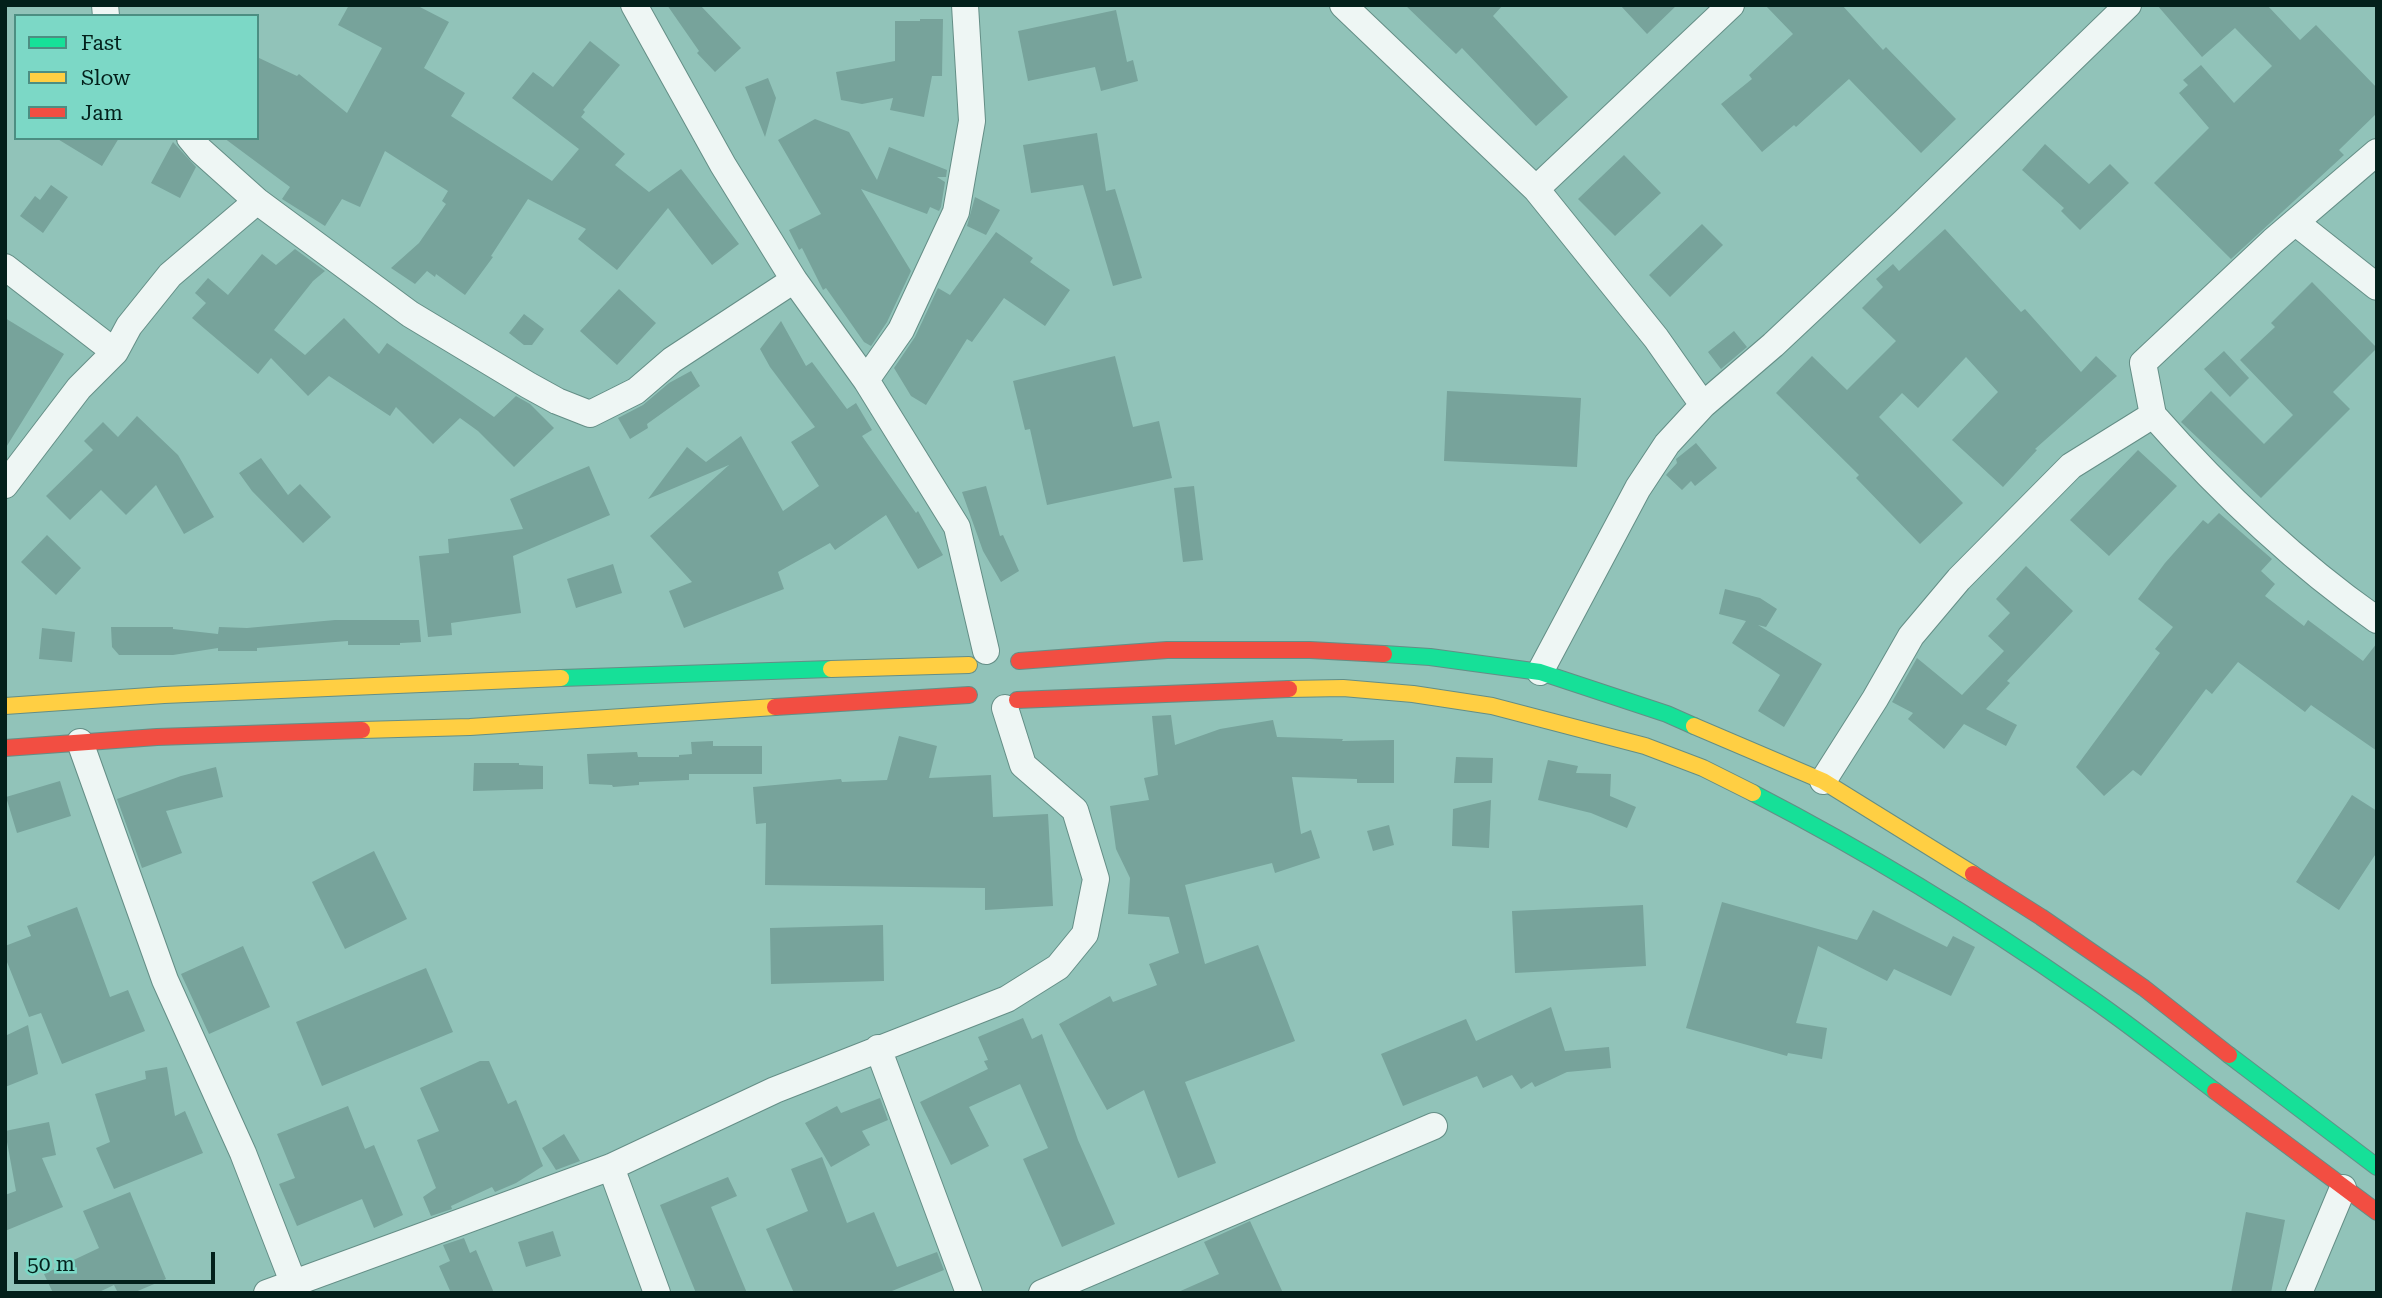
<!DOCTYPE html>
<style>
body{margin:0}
#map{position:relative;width:2382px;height:1298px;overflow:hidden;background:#91c3b9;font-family:"Roboto Serif",serif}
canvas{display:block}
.frame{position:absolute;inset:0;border:7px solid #03201b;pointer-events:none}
.legend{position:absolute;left:14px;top:14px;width:245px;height:126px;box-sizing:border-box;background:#7cd8c6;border:2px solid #4c8e82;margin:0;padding:9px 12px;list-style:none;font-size:21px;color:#03201b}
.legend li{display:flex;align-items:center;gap:14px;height:35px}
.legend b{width:35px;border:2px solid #4c8e82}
.scale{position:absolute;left:14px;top:1252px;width:201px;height:32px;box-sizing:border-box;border:4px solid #03201b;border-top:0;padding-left:9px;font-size:21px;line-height:24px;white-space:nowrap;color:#03201b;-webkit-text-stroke:5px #7cd8c6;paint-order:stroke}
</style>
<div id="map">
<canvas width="2382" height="1298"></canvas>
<div class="frame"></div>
<ul class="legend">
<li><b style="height:9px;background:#16e098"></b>Fast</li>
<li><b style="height:9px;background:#ffcf43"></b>Slow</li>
<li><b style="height:9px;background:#f24e42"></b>Jam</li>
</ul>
<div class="scale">50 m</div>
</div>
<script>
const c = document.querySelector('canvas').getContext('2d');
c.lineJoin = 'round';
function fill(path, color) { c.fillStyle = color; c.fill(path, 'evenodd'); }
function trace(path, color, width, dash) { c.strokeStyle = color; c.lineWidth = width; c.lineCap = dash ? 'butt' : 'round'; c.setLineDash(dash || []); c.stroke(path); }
fill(new Path2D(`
 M349,5H416L449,22L424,68L465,93L451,116L552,181L579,149L512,98L533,72L553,87L590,41L620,65L583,110L585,112L581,117L625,154L615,165L649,192L681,169L739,244L712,265L668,208L617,270L578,239L586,229L528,199L491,256L493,257L465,295L436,274L435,277L427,271L415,284L391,268L419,243L446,204L442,201L448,191L385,151L360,207L342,199L325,226L282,199L290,187L224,138H257V57L297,76L299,74L347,113L382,48L338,25Z
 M667,5H700L741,48L715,72L697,53L699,51Z
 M1405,5H1503L1493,16L1568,97L1536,126L1462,48L1456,54Z
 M1620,5H1677L1647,34Z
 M1765,5H1842L1883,50L1886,47L1956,119L1921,153L1849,79L1796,127L1794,125L1762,152L1721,104L1752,79L1749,75L1793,34Z
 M2157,5H2267L2300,40L2316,25L2377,88V113L2339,150L2344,155L2231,259L2154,183L2209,128L2179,93L2188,85L2183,80L2201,65L2234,103L2272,66L2235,28L2202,57Z
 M1116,10L1127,62L1133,60L1138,81L1101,91L1095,67L1028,81L1018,31Z
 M920,19H943L942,76H932L924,117L890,110L893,98L862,104L841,100L836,72L895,61V21H920Z
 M768,78L776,98L765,137L745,87Z
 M815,119L849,132L877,180L889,147L947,170L946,177H937L945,182L941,207L939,211L930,207L927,214L861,189L911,271L887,322L871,346L864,342L826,288L823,290L802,248L799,250L789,230L821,214L778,140Z
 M1097,133L1106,191L1115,189L1142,278L1113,286L1083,185L1031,193L1023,145Z
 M56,138H119L102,166Z
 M173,142L196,167L180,198L151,183Z
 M2045,144L2089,184L2110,164L2129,183L2080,230L2061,211L2064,208L2022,170Z
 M1624,155L1661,193L1615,236L1578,199Z
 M51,185L68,197L43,233L20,216L35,196L40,200Z
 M975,197L1000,210L986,235L967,226Z
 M1702,224L1723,245L1670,297L1649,275Z
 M1945,229L2021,312L2025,309L2081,372L2096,356L2117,376L2035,449L2037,450L2003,487L1952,440L1998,392L1966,357L1918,408L1902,393L1879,417L1963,503L1920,544L1856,478L1859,475L1776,393L1812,356L1847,390L1896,341L1862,308L1883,287L1876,279L1893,264L1899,271Z
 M996,232L1033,258L1030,262L1070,290L1045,326L1004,298L972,342L967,339L926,405L911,396L894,368L915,337L938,288L950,295Z
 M295,249L325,271L313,281L274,330L305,355L344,318L379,354L387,343L494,417L516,396L530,404L554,428L514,467L478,431L460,418L433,444L396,407L390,416L329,376L308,396L271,358L258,374L192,318L206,303L195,293L208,278L228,295L262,254L276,265Z
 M2312,282L2377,348L2333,392L2350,409L2261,498L2181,422L2211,391L2264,444L2293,415L2240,360L2275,327L2271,323Z
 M619,289L656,323L617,365L580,331Z
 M524,314L544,329L532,345H524L509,333Z
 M5,318L64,354L5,449Z
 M781,321L806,366L812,362L847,409L856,403L872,430L862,436L916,513L918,511L943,555L918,569L886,515L835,550L830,543L778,572L784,589L684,628L669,591L692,582L650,536L729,465L648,499L687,447L706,462L741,436L783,511L819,486L791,442L815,427L770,367L760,349Z
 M1734,331L1747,347L1721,369L1708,352Z
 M2224,351L2249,378L2230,397L2204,369Z
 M1115,356L1133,427L1159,421L1172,478L1047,505L1030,429L1025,430L1013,381Z
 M691,371L700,386L647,424L648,428L630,439L618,418L643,405L669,383Z
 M1447,391L1581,398L1577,467L1444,461Z
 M137,416L178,455L214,517L184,534L156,485L126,515L101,490L70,520L46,496L93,450L84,441L103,422L118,437Z
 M1696,443L1717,468L1695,486L1691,481L1682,490L1666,475L1677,463L1676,459Z
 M2138,450L2177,486L2109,556L2070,520Z
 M261,458L288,495L300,484L331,517L303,543L252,491L239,473Z
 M589,466L610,515L513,556L521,613L451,623L452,635L428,637L419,556L449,553L448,539L523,529L510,499Z
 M986,486L1000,536L1003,535L1019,571L1001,582L983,551L962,492Z
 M1194,486L1203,560L1183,562L1174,488Z
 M2219,513L2272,559L2261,571L2275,584L2265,596L2304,626L2308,620L2363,661L2377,643V751L2311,705L2305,712L2238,662L2212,694L2206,689L2141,776L2133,770L2104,796L2076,767L2160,653L2155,649L2173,627L2138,599L2165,563L2203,520L2208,524Z
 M47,535L81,568L56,595L21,562Z
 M613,564L622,593L576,608L567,579Z
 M2026,566L2073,611L2007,681L2010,683L1986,709L2017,725L2006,746L1964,724L1944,749L1908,719L1913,713L1892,702L1917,658L1962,695L2004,651L1988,636L2010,613L1996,599Z
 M1725,589L1760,598L1777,609L1766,627L1758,625L1822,664L1784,727L1758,711L1780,675L1732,643L1746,621L1719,614Z
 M335,620H419L421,642L400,643V645H348V641L257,648V651H218V648L173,655H119L112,647L111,627H173V629L218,634L219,627L247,628Z
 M42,628L75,632L72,662L39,659Z
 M1171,715L1175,745L1220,729L1273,720L1277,737L1343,739L1342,741L1394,740V783H1357V779L1292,777L1301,834L1311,830L1320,858L1275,873L1272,863L1185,885L1205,964L1258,945L1295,1041L1185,1082L1216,1163L1178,1178L1144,1090L1107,1110L1059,1024L1110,996L1113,1002L1157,985L1149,964L1179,953L1169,917L1128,914L1130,878L1116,849L1110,806L1149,800L1144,778L1158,775L1152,716Z
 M899,736L937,746L929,778L991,775L993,817L1048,814L1053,906L985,910V888L765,885L766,823L756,824L753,787L841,779L842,782L887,780Z
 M713,741V746H762V774H689V780L639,782V785L613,787L612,785L589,784L587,754L637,752L638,757H679V755L692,754L691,742Z
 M1456,757L1493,758L1492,783H1454Z
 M1548,760L1578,766L1576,773L1611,774L1610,796L1636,807L1627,828L1591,813L1538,800Z
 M474,763H519V765L543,766V789L473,791Z
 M216,767L223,797L166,811L182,853L142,868L117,799L181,776Z
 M60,781L71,816L17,833L6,797Z
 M2352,795L2377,811V852L2339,910L2296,882Z
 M1491,800L1489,848L1452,846L1453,809Z
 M1389,825L1394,845L1373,851L1367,831Z
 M374,851L407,919L345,949L312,882Z
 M1722,902L1857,940L1873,910L1947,947L1953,936L1975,947L1951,996L1894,969L1887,981L1818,946L1796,1023L1827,1028L1822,1059L1788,1053L1787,1056L1686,1028Z
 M1643,905L1646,966L1515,973L1512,911Z
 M77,907L110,997L128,990L145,1031L62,1064L41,1013L29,1017L5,957V946L31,936L27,926Z
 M883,925L884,981L771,984L770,928Z
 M243,946L270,1007L209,1034L181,974Z
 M426,968L453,1032L322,1086L296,1022Z
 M1551,1007L1565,1051L1609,1047L1611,1068L1567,1072L1535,1087L1532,1082L1521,1089L1512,1075L1483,1088L1477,1076L1403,1106L1381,1054L1466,1019L1476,1041Z
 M1023,1018L1032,1039L1042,1034L1078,1140L1115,1224L1062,1247L1023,1159L1048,1148L1020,1084L969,1107L989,1146L951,1165L920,1102L988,1069L984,1061L988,1060L978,1037Z
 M28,1025L38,1074L5,1087V1036Z
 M480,1061H489L508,1104L516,1100L543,1166L516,1183L495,1192L492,1187L451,1206L452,1209L431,1216L423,1197L436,1188L417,1140L439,1131L420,1088Z
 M167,1067L175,1116L185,1111L203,1153L114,1189L96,1148L110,1142L95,1094L146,1079L145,1071Z
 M880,1098L888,1120L862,1131L870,1145L831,1167L805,1123L837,1106L841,1113Z
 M348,1106L365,1149L374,1145L403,1215L374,1228L362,1199L297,1226L279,1184L295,1178L277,1134Z
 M49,1122L56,1155L42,1158L63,1207L5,1231V1195L16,1191L5,1131Z
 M564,1134L580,1161L556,1170L542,1148Z
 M822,1157L847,1223L874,1212L897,1267L937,1252L944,1270L887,1293H794L766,1229L808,1211L791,1169Z
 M728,1177L737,1196L711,1207L747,1293H696L660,1205Z
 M130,1192L166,1279L133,1293H118L114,1285L97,1293H53L44,1274L99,1248L83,1211Z
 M2246,1212L2285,1220L2271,1293H2231Z
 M1250,1221L1283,1293H1176L1219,1274L1204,1242Z
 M553,1231L561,1256L526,1267L518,1242Z
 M464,1238L470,1253L476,1250L494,1293H451L439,1266L450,1261L443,1245Z`), '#77a39b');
const street = new Path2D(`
 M105,5L106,16
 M634,5L723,165L794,280L866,380L957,527L986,651
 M1343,5L1536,189L1656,338L1703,405
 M190,138L200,150L257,201L410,314L528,385L557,401L590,414L636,391L672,360L794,280
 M1536,189L1731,5
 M2295,222L2377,287
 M5,267L115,352
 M866,380L901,330L956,212L972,121L965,5
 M2153,415C2220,491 2293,561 2377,620
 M5,485L79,388L115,352L129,326L170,275L257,201
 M1540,672L1638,488L1667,444L1703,405L1773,345L1904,222L2128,5
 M80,742L165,980L243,1153L293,1282
 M1823,781L1875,699L1911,636L1959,579L2071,466L2153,415L2143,363L2273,241L2377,152
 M878,1048L969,1293
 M611,1167L657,1293
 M267,1293L611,1167L775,1090L1007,999L1058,967L1085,934L1096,879L1075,810L1023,765L1005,708
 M1042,1293L1434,1126
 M2299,1293L2343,1188`);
const fast = new Path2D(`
 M1384,654L1430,657L1540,672L1667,714L1694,726
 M561,678L831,669
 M1753,793C1867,852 1977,919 2082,992C2128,1023 2171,1058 2215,1091
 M2229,1055L2377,1167`);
const slow = new Path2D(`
 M831,669L969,665
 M1289,689L1343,688L1413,694L1492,706L1645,746L1703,768L1753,793
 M5,706L164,695L561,678
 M1694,726L1823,781L1973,874
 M362,730L470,727L775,707`);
const jam = new Path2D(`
 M1019,661L1167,650H1310L1384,654
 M1017,700L1289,689
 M775,707L969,695
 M5,748L157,737L362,730
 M1973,874L2041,917L2144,988L2229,1055
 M2215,1091L2377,1212`);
trace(street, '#648e86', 28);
trace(fast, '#648e86', 18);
trace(slow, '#648e86', 18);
trace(jam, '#648e86', 18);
trace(street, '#eef6f4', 26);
trace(fast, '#16e098', 16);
trace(slow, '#ffcf43', 16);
trace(jam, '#f24e42', 16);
</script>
